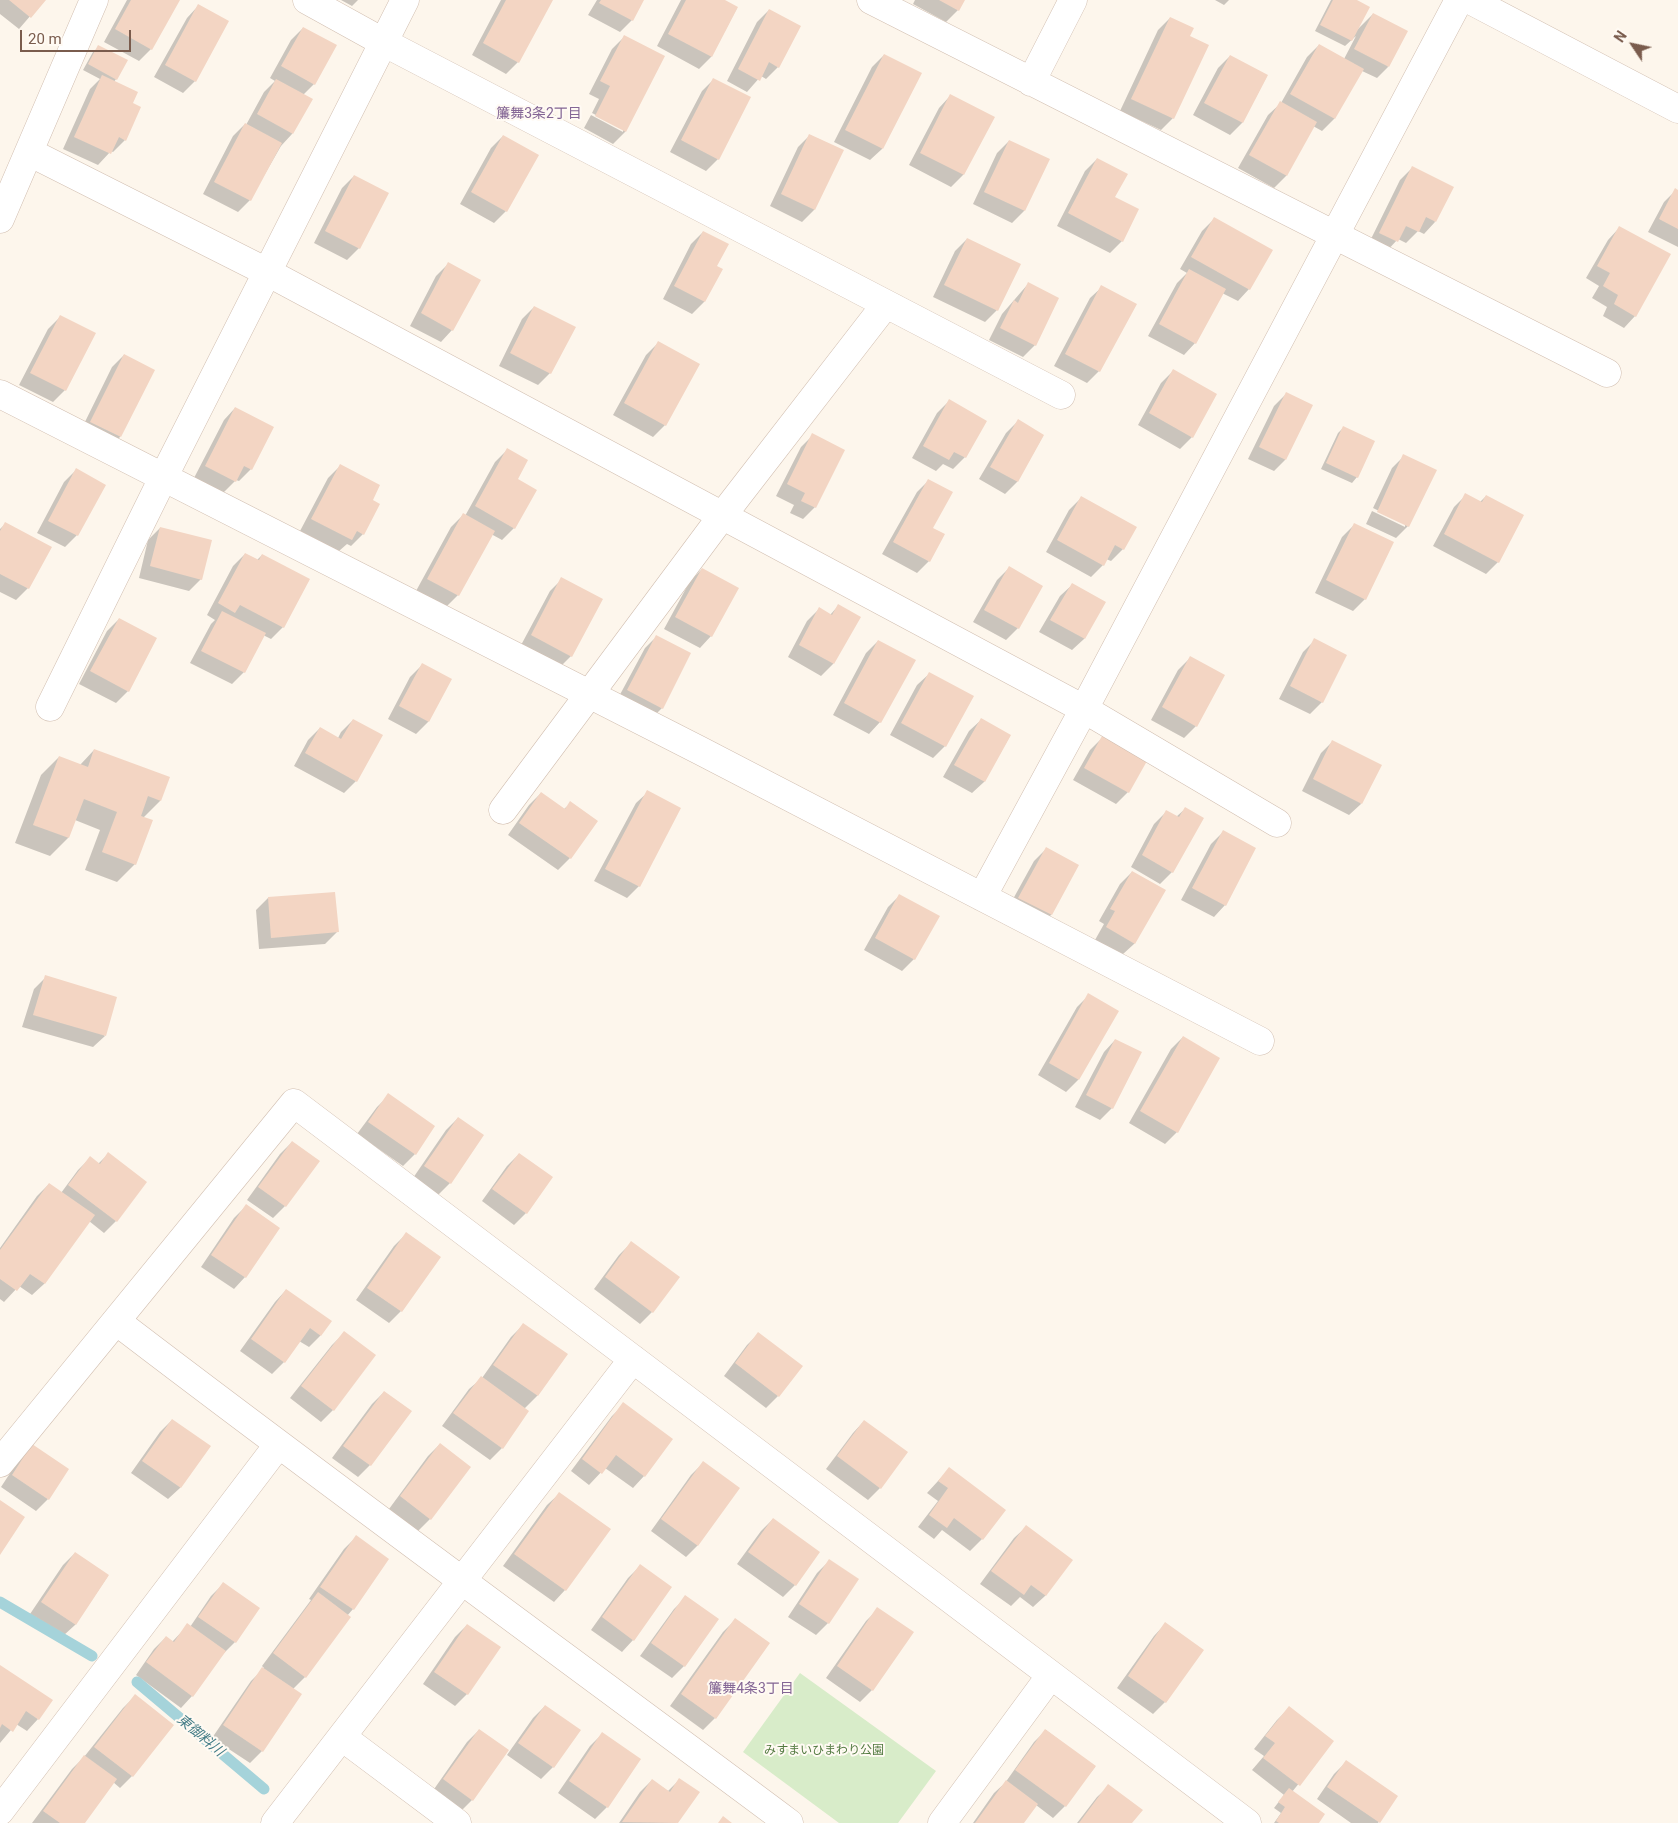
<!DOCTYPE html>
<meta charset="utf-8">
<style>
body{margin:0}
#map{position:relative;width:1678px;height:1823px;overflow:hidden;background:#fdf6ec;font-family:Roboto,sans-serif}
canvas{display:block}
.north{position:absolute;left:1608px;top:20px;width:50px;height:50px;-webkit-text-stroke:4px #fffaf3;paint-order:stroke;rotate:304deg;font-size:14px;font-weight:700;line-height:20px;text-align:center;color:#7a5c4d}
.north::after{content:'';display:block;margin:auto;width:18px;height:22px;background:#7a5c4d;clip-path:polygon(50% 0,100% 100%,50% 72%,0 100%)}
.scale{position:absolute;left:20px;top:30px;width:111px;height:22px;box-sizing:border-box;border:2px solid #7a5c4d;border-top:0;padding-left:6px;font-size:15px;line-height:18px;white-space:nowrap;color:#7a5c4d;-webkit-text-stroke:4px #fffaf3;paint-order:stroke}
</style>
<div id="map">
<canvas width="1678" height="1823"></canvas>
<div class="north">N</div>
<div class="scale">20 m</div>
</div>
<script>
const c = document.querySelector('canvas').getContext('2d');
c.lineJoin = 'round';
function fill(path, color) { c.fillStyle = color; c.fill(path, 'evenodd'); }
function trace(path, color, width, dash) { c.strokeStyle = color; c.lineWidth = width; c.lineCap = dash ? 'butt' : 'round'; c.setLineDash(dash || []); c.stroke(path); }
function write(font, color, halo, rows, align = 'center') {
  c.font = font + ' Roboto,"Noto Sans JP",sans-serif'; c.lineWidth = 4; c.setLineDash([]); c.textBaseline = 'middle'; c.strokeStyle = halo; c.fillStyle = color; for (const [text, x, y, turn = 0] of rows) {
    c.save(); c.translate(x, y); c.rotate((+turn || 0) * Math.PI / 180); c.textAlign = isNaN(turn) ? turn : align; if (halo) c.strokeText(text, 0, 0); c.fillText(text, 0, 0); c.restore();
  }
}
fill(new Path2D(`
 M800,1673L936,1771L898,1823H839L743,1752Z`), '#d8ecc9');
fill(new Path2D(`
 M0,0H44L19,29L0,14Z
 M127,0H178L151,49L139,61L104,42Z
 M341,0H358L352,6Z
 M501,0H552L518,62L506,74L472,55Z
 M597,0H643L632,20L620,32L588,15Z
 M681,0H722L737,8L711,57L699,69L657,46Z
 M915,0H964L958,10L946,22L913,4Z
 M1215,0H1229L1224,5Z
 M1331,0H1354L1357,30L1373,14L1388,67L1377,78L1362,71L1334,119L1322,131L1313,126L1286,176L1274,188L1238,168L1268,115L1281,103L1307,57L1319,45L1344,59L1356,36L1345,46L1315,31Z
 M198,6L195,81L183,93L154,77L187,18Z
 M769,10L778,67L766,79L761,76L747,92L727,81L757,22Z
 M1170,18L1188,37L1173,118L1161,130L1120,111L1158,30Z
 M303,28L314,84L303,95L292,134L281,146L250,200L238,212L203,194L233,136L245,124L246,125L264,92L275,81L270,78L291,40Z
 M624,37L663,57L625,132L613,144L584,128L591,115L623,132V129L592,113L599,99L589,94L612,49Z
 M99,47L116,79L114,82L131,104L125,140L113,152L111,151L98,165L63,149L90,89L100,79L83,70L93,52Z
 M884,55L882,149L870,160L834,142L872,67Z
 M1230,56L1267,76L1242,123L1230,135L1193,115L1218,68Z
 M714,79L718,159L706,171L670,152L702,91Z
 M950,96L993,117L963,175L951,187L909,165L939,108Z
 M810,135L842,150L814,210L802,222L770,206L798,147Z
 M503,136L506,211L494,223L460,204L491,148Z
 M1009,141L1048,160L1024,211L1012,223L973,204L997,153Z
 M1097,159L1114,197L1122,241L1110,253L1057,226L1085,171Z
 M1412,168L1435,222L1424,234L1418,231L1406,243L1398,239L1385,253L1368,245L1400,180Z
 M354,176L359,248L347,260L314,243L342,188Z
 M1676,190L1678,191V247L1648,232L1664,202Z
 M1214,219L1249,289L1238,301L1222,293L1195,343L1184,355L1148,336L1177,283L1187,273L1180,269L1202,231Z
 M1619,228L1635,316L1624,328L1603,316L1607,307L1592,298L1599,286L1586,278L1608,240Z
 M703,232L715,267L721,269L704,302L692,314L663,299L691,244Z
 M967,239L997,310L985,322L933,297L955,251Z
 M448,264L452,330L441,342L410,326L436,276Z
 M1028,284L1035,345L1023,357L989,340L1002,314Z
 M1102,287L1099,371L1087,383L1054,366L1090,298Z
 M534,307L550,373L538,385L499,366L522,319Z
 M60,317L65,390L53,402L19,385L48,329Z
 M658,343L665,425L653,437L613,415L646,355Z
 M124,355L120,437L108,448L79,434L112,367Z
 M1173,371L1192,437L1180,449L1138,425L1161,383Z
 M1286,394L1285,460L1274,471L1248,459L1274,406Z
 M949,401L965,457L953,469L943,464L936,471L912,458L937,413Z
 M235,408L251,469L239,481L236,480L223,493L194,478L224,420Z
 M1018,421L1043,436L1017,482L1005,494L979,479L1006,433Z
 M1343,428L1357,477L1352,483L1321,469L1338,433Z
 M813,435L815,507L803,519L790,513L794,505L776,496L801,447Z
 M507,450L516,480L514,528L502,540L491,534L458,595L446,607L416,591L451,527L463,515L465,516L495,462Z
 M1404,456L1408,526L1396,538L1366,524L1372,511L1405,527V524L1373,508L1392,468Z
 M340,466L371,501L363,534L351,546L347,544L339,551L300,531L328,478Z
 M76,470L77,535L65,547L37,533L64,482Z
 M929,480L932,528L929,561L917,573L882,554L917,492Z
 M1466,495L1480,502L1486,496L1498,562L1486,574L1433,546L1454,507Z
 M1081,498L1135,528L1123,549L1111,561L1106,559L1103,565L1091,577L1046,552L1069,510Z
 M5,524L28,588L16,600L0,592V529Z
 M1354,525L1365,599L1353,611L1315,593L1342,537Z
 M160,528L201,579L189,591L139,578L148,540Z
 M245,554L257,560L262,555L309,580L283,627L271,639L263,635L244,672L232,684L190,663L211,624L215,620L207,615L233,566Z
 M1009,568L1042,586L1018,628L1006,640L973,622L997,580Z
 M702,569L711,636L700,648L664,629L690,581Z
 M562,579L571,656L559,668L520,647L550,591Z
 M1072,585L1104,603L1084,639L1072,650L1039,632L1060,596Z
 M838,606L833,664L821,676L788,657L807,621L819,609L830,615Z
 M119,619L128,691L116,703L79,684L107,631Z
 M657,636L662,708L650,720L616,702L645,648Z
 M1315,640L1322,702L1310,714L1279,699L1303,652Z
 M878,641L880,722L869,734L833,715L866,653Z
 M1190,658L1196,726L1184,738L1151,720L1178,670Z
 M422,665L450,680L428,722L416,734L388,719L410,677Z
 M929,674L972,697L945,746L933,758L890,735L917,685Z
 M353,720L381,736L356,781L344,793L294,766L308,740L320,728L338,738L341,732Z
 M981,720L1010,736L984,782L972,793L943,777L969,731Z
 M1102,738L1128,792L1116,804L1073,780L1090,750Z
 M1333,741L1361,804L1349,815L1302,791L1321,753Z
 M94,750L168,778L160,801L143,818L135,864L117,882L85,870L100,830L75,820L68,838L50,856L15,843L41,775L59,757L80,765Z
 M648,792L639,886L627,898L594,881L636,803Z
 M541,793L564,809L571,803L570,858L558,870L508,835L529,805Z
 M1185,809L1172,872L1160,884L1131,867L1154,824L1166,812L1176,817Z
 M1223,832L1225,905L1214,917L1181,900L1211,844Z
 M1046,849L1077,866L1051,915L1039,927L1007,910L1034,861Z
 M1132,872L1164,891L1134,944L1122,955L1095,940L1104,924L1099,921L1120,884Z
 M900,895L914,959L902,971L864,950L888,907Z
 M268,898L337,932L325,944L259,949L256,910Z
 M46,977L105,1036L93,1047L22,1027L34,989Z
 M1089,995L1117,1011L1078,1080L1066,1092L1038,1075L1077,1007Z
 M1183,1037L1177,1132L1165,1144L1129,1123L1171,1049Z
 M1115,1040L1112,1108L1100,1120L1075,1107L1104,1052Z
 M389,1095L415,1154L403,1166L357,1134L377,1107Z
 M458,1118L450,1183L438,1195L413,1178L446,1130Z
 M292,1142L318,1161L285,1206L273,1218L247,1200L280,1154Z
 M108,1154L116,1221L104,1233L89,1221L44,1284L32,1295L19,1286L4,1302L0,1299V1248L37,1196L49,1184L61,1193L78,1170L90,1158L98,1164Z
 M519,1154L526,1213L514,1225L482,1201L507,1166Z
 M246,1206L245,1277L234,1289L201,1267L234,1218Z
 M406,1234L439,1257L401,1311L389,1323L356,1300L394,1246Z
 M631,1243L652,1312L640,1324L594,1289L619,1255Z
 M286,1290L330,1322L320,1336L309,1347L299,1341L284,1362L272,1374L240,1351L275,1302Z
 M523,1325L566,1355L537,1396L524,1409L502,1448L490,1460L442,1426L469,1389L482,1378L511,1337Z
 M344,1333L333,1410L321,1422L290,1398L332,1345Z
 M759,1333L778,1396L766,1408L724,1376L747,1345Z
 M384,1392L410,1411L370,1465L358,1477L332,1458L372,1404Z
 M624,1404L644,1476L633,1488L605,1468L589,1485L571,1471L612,1416Z
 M172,1420L209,1446L180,1488L168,1499L131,1473L160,1432Z
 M864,1421L880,1488L868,1500L826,1469L853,1433Z
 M440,1444L430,1519L418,1531L389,1509L428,1456Z
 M32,1446L48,1499L36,1511L1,1487L20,1458Z
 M703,1463L698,1545L686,1557L651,1531L691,1475Z
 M949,1469L1004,1510L982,1539L970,1551L942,1530L934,1539L918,1527L938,1501L927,1493Z
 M559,1494L565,1590L554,1602L503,1566L547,1505Z
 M773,1519L795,1585L783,1597L737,1564L761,1531Z
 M1026,1527L1071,1561L1045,1596L1033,1607L1020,1597L1011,1606L980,1584L1014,1538Z
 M356,1537L388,1559L353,1609L347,1616L349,1617L305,1677L293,1689L300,1694L262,1751L250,1763L212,1738L251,1681L264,1668L262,1666L311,1600L309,1599L344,1549Z
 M75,1553L108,1576L75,1625L63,1636L30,1614L63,1565Z
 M829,1561L828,1623L816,1635L788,1617L817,1573Z
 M640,1566L633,1640L622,1652L591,1630L628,1578Z
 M223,1584L235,1642L223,1654L192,1696L181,1708L136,1675L154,1649L166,1637L172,1642L188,1625L190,1627L211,1596Z
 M686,1597L684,1666L672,1678L640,1656L674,1609Z
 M878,1609L872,1690L860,1702L826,1678L866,1621Z
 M735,1620L715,1718L703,1730L670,1706L723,1632Z
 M1165,1624L1202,1650L1165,1702L1153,1714L1117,1688L1154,1636Z
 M467,1625V1694L455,1706L423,1684L455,1637Z
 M0,1666L38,1719L27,1731L16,1724L0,1743Z
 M135,1696L132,1776L120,1788L113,1782L83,1823H32L72,1769L84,1757L123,1708Z
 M545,1706L553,1767L541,1779L507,1755L533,1718Z
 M1289,1708L1332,1742L1292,1792L1317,1823H1274L1281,1813L1274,1808L1284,1795L1252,1770L1264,1756L1254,1749L1277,1720Z
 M479,1730L472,1800L460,1812L432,1792L467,1742Z
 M1046,1730L1095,1767L1065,1806L1053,1818L1036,1805L1023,1823H973L994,1793L1005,1783L1034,1742Z
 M602,1734L607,1807L595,1819L558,1793L590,1746Z
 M1346,1762L1396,1796L1378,1823H1351L1317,1799L1334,1774Z
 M652,1780L668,1791L679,1780L698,1793L676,1823H619L640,1792Z
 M1109,1786L1131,1823H1077L1097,1797Z`), '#0003');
trace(new Path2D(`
 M0,1602L92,1656
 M137,1682L264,1789`), '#a5d3da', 11);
fill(new Path2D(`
 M9,0H46L31,18Z
 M131,0H180L152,50L115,29Z
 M506,0H553L519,63L483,43Z
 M601,0H644L633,21L599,3Z
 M686,0H725L738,7L712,57L668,34Z
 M939,0H965L959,11Z
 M1333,0H1357L1370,7L1352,41L1320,25Z
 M198,4L229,21L196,82L165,65Z
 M769,9L801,26L779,68L769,62L760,81L738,69Z
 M1373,13L1408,31L1389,67L1354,49Z
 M1170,17L1194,28L1190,36L1209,45L1174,119L1131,99Z
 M303,27L337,45L315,85L281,66Z
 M624,35L665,56L626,132L595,116L610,86L600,81Z
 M1319,44L1364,69L1335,119L1290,94Z
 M98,45L128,60L117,80L88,64Z
 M884,54L922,73L883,149L845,130Z
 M1230,55L1268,75L1243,123L1204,103Z
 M102,75L138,92L133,103L141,107L126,141L119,137L111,154L74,137Z
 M713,78L751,97L719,160L681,140Z
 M276,79L313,99L293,134L257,114Z
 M950,94L995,117L964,175L920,153Z
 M1280,101L1317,122L1287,176L1249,155Z
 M245,123L282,143L251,201L214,182Z
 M809,134L844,150L815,210L781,194Z
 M503,135L539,155L507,212L471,192Z
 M1009,140L1050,159L1025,211L984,192Z
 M1097,158L1128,174L1115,197L1139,209L1123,242L1068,213Z
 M1412,166L1454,187L1436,222L1426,217L1419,232L1406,226L1398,242L1379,233Z
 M354,175L389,193L360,249L325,231Z
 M1675,188L1678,190V229L1659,219Z
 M1214,217L1273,250L1250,290L1191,257Z
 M1619,226L1671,254L1636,317L1614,304L1618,295L1603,286L1610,273L1597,266Z
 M703,231L729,244L717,266L723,269L705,302L674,286Z
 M967,238L1021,264L998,311L944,285Z
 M448,262L481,280L453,331L421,313Z
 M1189,269L1226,289L1196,344L1159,324Z
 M1028,282L1059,298L1036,346L1000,328L1014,300L1018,303Z
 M1101,285L1137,304L1100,372L1065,354Z
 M534,306L576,327L551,374L510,353Z
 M60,315L96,333L66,391L30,373Z
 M658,341L700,364L666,426L624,403Z
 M124,354L155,370L121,437L90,422Z
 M1173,369L1217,394L1193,438L1149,413Z
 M1286,392L1313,405L1286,460L1259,447Z
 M949,399L987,421L966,458L954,452L949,460L923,446Z
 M235,407L274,427L252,470L244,466L236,482L205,466Z
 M1018,419L1044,435L1018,482L990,467Z
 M1343,426L1375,441L1358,478L1326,463Z
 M812,433L845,450L816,508L801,501L805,493L787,484Z
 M507,448L528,460L518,479L537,490L515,529L475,506Z
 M1403,454L1437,470L1409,527L1377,512Z
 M340,464L380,485L373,500L380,504L364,535L357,531L352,540L311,519Z
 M76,468L106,485L78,536L48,521Z
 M928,479L953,492L933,528L945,534L930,562L893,542Z
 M1465,493L1482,502L1486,495L1524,515L1499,563L1444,534Z
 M1081,496L1137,527L1124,550L1115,545L1104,566L1057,540Z
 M463,513L495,531L459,596L427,579Z
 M5,522L52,547L29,589L0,574V531Z
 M1354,523L1394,542L1366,600L1326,580Z
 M160,527L212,540L202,580L150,566Z
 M245,553L259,560L262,554L310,579L284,628L240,605L235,613L218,603Z
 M1009,566L1043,586L1019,629L984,610Z
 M702,568L739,588L712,637L675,617Z
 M561,577L603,599L572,657L531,635Z
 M1072,583L1106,602L1085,639L1050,620Z
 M838,604L861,617L834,664L799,645L819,607L832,615Z
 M222,611L266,633L245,673L201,651Z
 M119,618L157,638L129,692L90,671Z
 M656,635L691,653L663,709L627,690Z
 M1314,638L1347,655L1323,703L1290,686Z
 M878,640L916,660L881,723L844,703Z
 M1190,656L1225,675L1197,727L1162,707Z
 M422,663L452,679L429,722L399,706Z
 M929,672L974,696L946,747L901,723Z
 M981,718L1011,735L985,782L954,765Z
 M353,719L383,735L357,782L305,753L320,727L341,739Z
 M1102,736L1147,761L1129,793L1084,768Z
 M1332,740L1382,765L1362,804L1313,779Z
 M94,749L170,777L161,801L148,796L141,816L153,820L136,865L102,852L117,812L84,799L69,838L33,825L59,756L88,767Z
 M647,790L681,808L640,887L605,869Z
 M541,792L565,809L570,801L598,821L571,859L519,823Z
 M1185,807L1204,818L1173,873L1142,855L1166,810L1179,817Z
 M1223,830L1256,848L1226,906L1192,888Z
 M1046,847L1079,865L1052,915L1018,898Z
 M1132,871L1166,890L1135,944L1106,927L1115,911L1110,909Z
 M335,892L339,932L271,938L268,897Z
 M899,894L940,916L915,960L875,938Z
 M45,975L117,997L106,1036L33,1015Z
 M1088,993L1119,1011L1079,1080L1049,1063Z
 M1183,1036L1220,1058L1178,1133L1140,1111Z
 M1115,1039L1142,1052L1113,1109L1086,1095Z
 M388,1093L435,1126L416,1155L368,1122Z
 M458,1117L484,1135L451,1184L424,1166Z
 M292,1141L320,1161L286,1207L258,1187Z
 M108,1152L147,1182L117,1222L68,1185L90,1156L100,1164Z
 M519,1153L553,1177L527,1214L492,1189Z
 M49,1183L95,1215L45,1284L30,1274L17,1291L0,1279V1250Z
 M246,1204L280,1228L246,1278L211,1255Z
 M406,1232L441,1257L402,1312L367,1288Z
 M631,1241L680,1277L653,1313L605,1277Z
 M286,1289L332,1321L321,1336L310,1328L285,1363L251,1339Z
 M523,1323L568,1354L538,1396L493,1365Z
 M344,1331L376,1355L334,1411L301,1386Z
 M758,1332L803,1366L779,1397L735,1363Z
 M481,1376L529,1411L503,1449L453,1413Z
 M384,1391L412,1411L371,1466L343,1446Z
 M623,1402L673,1439L645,1477L616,1455L602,1474L582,1459Z
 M172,1419L211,1446L181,1488L142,1461Z
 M864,1420L908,1452L881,1489L837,1456Z
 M440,1443L471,1467L431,1520L400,1496Z
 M32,1444L69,1469L49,1500L12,1475Z
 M703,1461L740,1488L698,1546L661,1519Z
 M949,1467L1006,1510L983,1540L954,1518L947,1528L929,1515L948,1488L938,1481Z
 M559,1492L611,1529L566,1591L514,1554Z
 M0,1500L25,1517L0,1555Z
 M773,1518L820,1552L796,1586L748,1552Z
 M1026,1525L1073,1560L1046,1596L1031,1585L1024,1595L991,1571Z
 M356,1535L389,1559L354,1610L320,1587Z
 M75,1552L109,1575L76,1625L41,1602Z
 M829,1559L859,1579L829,1624L799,1604Z
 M640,1564L672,1587L634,1641L602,1617Z
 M223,1582L260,1608L236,1643L198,1617Z
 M318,1592L351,1617L306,1678L273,1653Z
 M685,1595L719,1619L685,1667L651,1643Z
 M877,1607L914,1632L873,1691L837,1666Z
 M735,1618L770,1643L716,1719L681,1694Z
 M1165,1622L1204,1650L1166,1703L1128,1676Z
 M187,1623L226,1651L193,1697L146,1662L166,1636L174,1642Z
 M467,1624L501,1647L468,1695L434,1672Z
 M0,1665L53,1700L39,1720L26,1711L13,1732L2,1724L0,1728Z
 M262,1667L302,1694L263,1752L223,1725Z
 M135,1694L174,1725L133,1777L94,1747Z
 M545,1705L581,1730L554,1768L518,1743Z
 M1289,1706L1334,1741L1300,1786L1263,1758L1275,1743L1265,1736Z
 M479,1729L509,1750L473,1801L443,1779Z
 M1045,1729L1096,1766L1066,1807L1015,1770Z
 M602,1732L641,1759L608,1808L569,1781Z
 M84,1755L117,1779L85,1823H60L43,1811Z
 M1346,1760L1398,1796L1380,1823L1327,1787Z
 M679,1778L700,1792L678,1823L622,1822L652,1779L670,1792Z
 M1006,1780L1038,1804L1024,1823H975Z
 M1108,1784L1143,1810L1132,1823H1079Z
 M1289,1788L1325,1814L1319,1823H1279L1276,1821L1285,1807L1278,1802Z
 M723,1816L732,1823H718Z`), '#f3d5c3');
const street = new Path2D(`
 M307,0L383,42L1061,395
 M871,0L1607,373
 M1470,0L1678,109
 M1031,82L1073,0
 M29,152L267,272L1084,709L1277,823
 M0,219L94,0
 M0,394L699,750L1260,1041
 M50,707L164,476L405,0
 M503,810L722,516L886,304
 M982,897L1084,709L1459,0
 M116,1321C338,1491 565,1656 789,1823
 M0,1463L294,1103L1247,1823
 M342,1737L457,1823
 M0,1811L278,1445
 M275,1823L633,1359
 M942,1823L1051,1675`);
trace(street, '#d1beb0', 29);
trace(street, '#fff', 28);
write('12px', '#537a41', '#fffaf3', [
 ["みすまいひまわり公園",824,1751]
]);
write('14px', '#846695', '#fffaf3', [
 ["簾舞3条2丁目",539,114],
 ["簾舞4条3丁目",751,1689]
]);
write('italic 14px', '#437c86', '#fffaf3', [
 ["東御料川",200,1736,40]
]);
</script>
